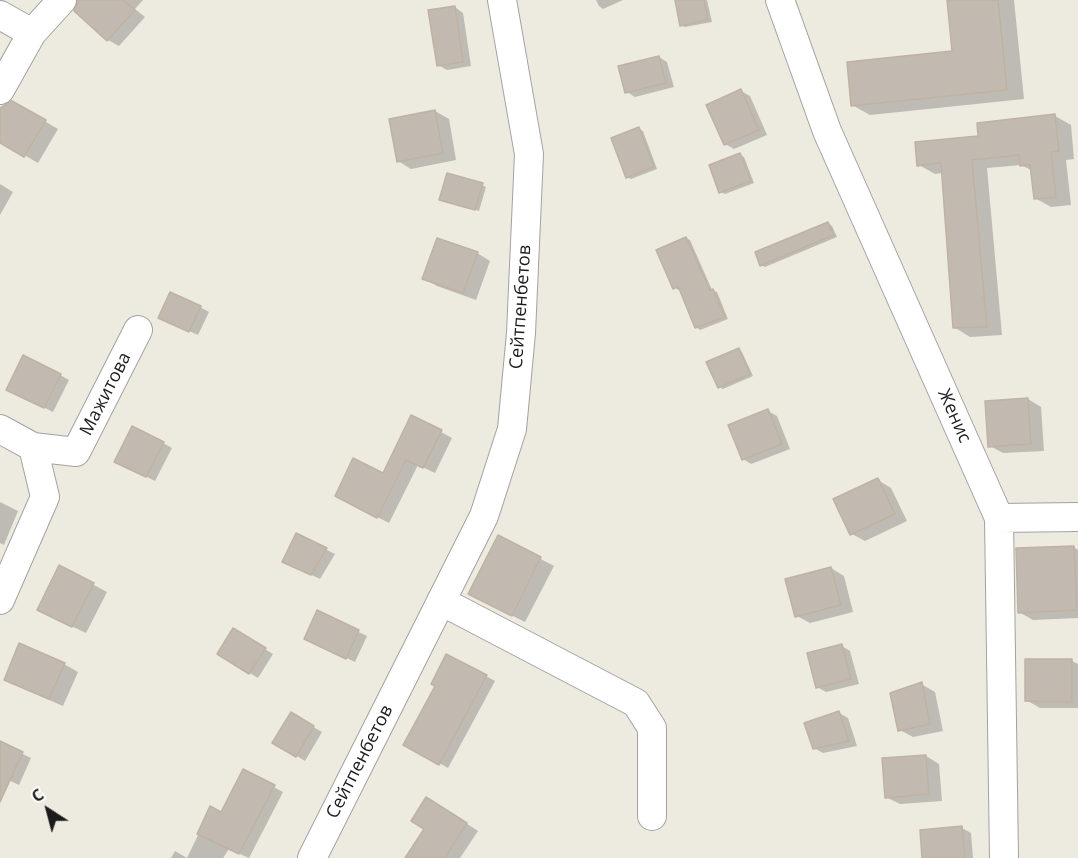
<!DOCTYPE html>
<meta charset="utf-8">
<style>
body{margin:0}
#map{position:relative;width:1078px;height:858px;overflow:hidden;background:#edeae0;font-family:"Open Sans",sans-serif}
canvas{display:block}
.north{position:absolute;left:18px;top:780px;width:60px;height:60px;-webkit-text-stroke:4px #fff;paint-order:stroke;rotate:324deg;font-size:16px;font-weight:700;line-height:24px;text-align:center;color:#1b1b1b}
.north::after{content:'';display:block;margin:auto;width:21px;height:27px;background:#1b1b1b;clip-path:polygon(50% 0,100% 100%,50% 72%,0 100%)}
</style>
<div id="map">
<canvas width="1078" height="858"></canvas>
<div class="north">С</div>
</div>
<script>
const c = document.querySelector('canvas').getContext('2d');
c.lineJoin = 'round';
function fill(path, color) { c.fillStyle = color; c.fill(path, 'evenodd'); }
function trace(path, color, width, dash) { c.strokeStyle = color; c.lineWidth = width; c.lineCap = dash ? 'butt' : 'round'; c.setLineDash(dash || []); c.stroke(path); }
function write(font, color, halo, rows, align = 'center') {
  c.font = font + ' "Open Sans",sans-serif'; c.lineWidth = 6; c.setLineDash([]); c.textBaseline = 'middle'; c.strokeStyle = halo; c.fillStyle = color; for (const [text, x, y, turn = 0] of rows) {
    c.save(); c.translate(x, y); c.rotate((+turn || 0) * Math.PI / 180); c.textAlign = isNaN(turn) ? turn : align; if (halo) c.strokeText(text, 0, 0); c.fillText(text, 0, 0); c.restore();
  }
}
fill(new Path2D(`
 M79,0H143L135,9L145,17L119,46L108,40L76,11Z
 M596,0H623L603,9L599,6Z
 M676,0H707L712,22L685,27L681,25Z
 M948,0H1014L1024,99L870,115L852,105L953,53Z
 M455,7L463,13L471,66L447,70L438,65Z
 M659,57L667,62L674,87L635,97L627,92Z
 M741,91L750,96L767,135L734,149L725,144Z
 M12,102L58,129L38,163L0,141V111Z
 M435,111L449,119L456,160L411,169L398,161Z
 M1055,116L1071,125L1074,159L1066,160L1071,205L1051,207L1035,198L1033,171L1021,165L987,168L1002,335L970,337L954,327L943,173L935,174L919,165L980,137Z
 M639,129L643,131L657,169L631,179L627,177Z
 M740,155L744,157L754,183L725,194L721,192Z
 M0,184L13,192L0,215Z
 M482,185L486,187L479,211L444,201Z
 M828,223L832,226L837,237L765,267L761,265Z
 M686,238L690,240L712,290L717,292L728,319L700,330L696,327L681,288L678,290L674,287Z
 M477,253L490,261L476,300L437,286L424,278Z
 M200,307L209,312L198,335L169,322Z
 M739,350L742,352L753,376L723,389L719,387Z
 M60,375L69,380L53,412L17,394Z
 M1028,399L1041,407L1044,451L1003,453L990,446Z
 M768,411L777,416L790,449L751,464L743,459Z
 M441,432L452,438L435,473L418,465L389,523L348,502Z
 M163,443L172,448L155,481L125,466Z
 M878,480L891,488L907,521L865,541L852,534Z
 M0,502L18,511L4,545L0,543Z
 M296,535L335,554L320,579L293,566Z
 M499,537L554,566L525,622L483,601Z
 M1074,547L1078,550V618L1033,620L1019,612Z
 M60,567L107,592L86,633L52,617Z
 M831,568L844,576L853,612L810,623L797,616Z
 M317,612L367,636L355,662L314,643Z
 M233,630L273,654L258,678L219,654Z
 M842,646L850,651L859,684L826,692L817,687Z
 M1072,661L1078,664V708H1040L1026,700Z
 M64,664L78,672L63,706L19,687L5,680Z
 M486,676L495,681L448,768L405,744Z
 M921,684L935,692L943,731L913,737L900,730Z
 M839,713L848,718L857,746L823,753L814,748Z
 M291,714L322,732L305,761L274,742Z
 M0,743L31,758L19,785L0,776Z
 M926,756L939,764L942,801L900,804L886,797Z
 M243,771L283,792L249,858L229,849L223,858H171L175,851L187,858L211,808L222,814Z
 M438,805L478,831L460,858H407Z
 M962,828L971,833L973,858H924Z`), '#0003');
const building = new Path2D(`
 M78,0H123L135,10L107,41L74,11Z
 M675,0H704L708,20L680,26Z
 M947,0H998L1007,90L851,106L847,62L952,51Z
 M455,6L463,62L437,66L428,10Z
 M659,56L666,83L625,93L618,66Z
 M741,89L759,130L724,145L706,105Z
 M12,101L46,120L24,157L0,143V108Z
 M435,110L443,153L397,162L389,119Z
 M1055,114L1059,151L1051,152L1056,197L1034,199L1030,165L1020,166L1019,155L972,160L987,327L953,328L941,163L917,166L915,142L978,136L977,123Z
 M639,127L654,167L626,178L611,138Z
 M740,153L751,181L719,193L709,165Z
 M447,173L483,183L475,210L439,200Z
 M828,222L834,235L760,266L755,252Z
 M686,237L710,290L713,289L725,317L695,328L678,286L673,289L656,250Z
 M437,238L478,252L463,293L422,279Z
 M170,292L201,306L189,332L158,318Z
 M739,348L750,374L718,388L706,362Z
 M23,355L61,374L44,408L6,390Z
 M1028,398L1031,444L988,447L985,401Z
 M768,409L782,444L742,460L728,425Z
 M411,415L442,430L423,468L406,460L377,518L335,496L353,458L383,473Z
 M132,426L164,442L146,477L114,462Z
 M878,478L895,514L850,535L833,499Z
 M296,533L327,548L311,575L282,562Z
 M498,535L541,557L512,616L468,594Z
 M1074,546L1077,610L1018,613L1016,548Z
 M59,565L94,583L72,627L37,610Z
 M831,567L841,605L795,617L785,579Z
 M317,610L359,630L346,659L304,639Z
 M233,628L266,648L249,674L217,654Z
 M19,643L65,663L49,699L4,680Z
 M842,644L851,679L816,688L807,653Z
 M446,654L487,675L439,765L403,745L435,686L431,684Z
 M1025,659H1072V702L1025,701Z
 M922,682L930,724L898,731L890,693Z
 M839,711L849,741L813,749L804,723Z
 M291,712L314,726L296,757L272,743Z
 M0,741L23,752L0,802Z
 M926,755L929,794L885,798L882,758Z
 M243,769L275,785L239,854L197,834L210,806L221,812Z
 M426,797L467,823L445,858H405L424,829L411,821Z
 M962,826L965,858H922L920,830Z`);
fill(building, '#c2b9b0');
trace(building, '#bfb2a2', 1.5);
const minor = new Path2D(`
 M780,0L827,131L999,518L1004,858
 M0,15L32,33
 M0,90L32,33L62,0
 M0,429L33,447L45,497L0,600
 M33,447L76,452L138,330
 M999,518L1078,517
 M441,601L636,703L652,728V816
 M312,858L484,516L512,429L521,333L529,154L502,0`);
trace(minor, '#a2a2a2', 30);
trace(minor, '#fff', 28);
write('18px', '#1b1b1b', '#fff', [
 ["Сейтпенбетов",521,307,-86],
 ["Мажитова",106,394,-63],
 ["Женис",954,416,66],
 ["Сейтпенбетов",360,762,-63]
]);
</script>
